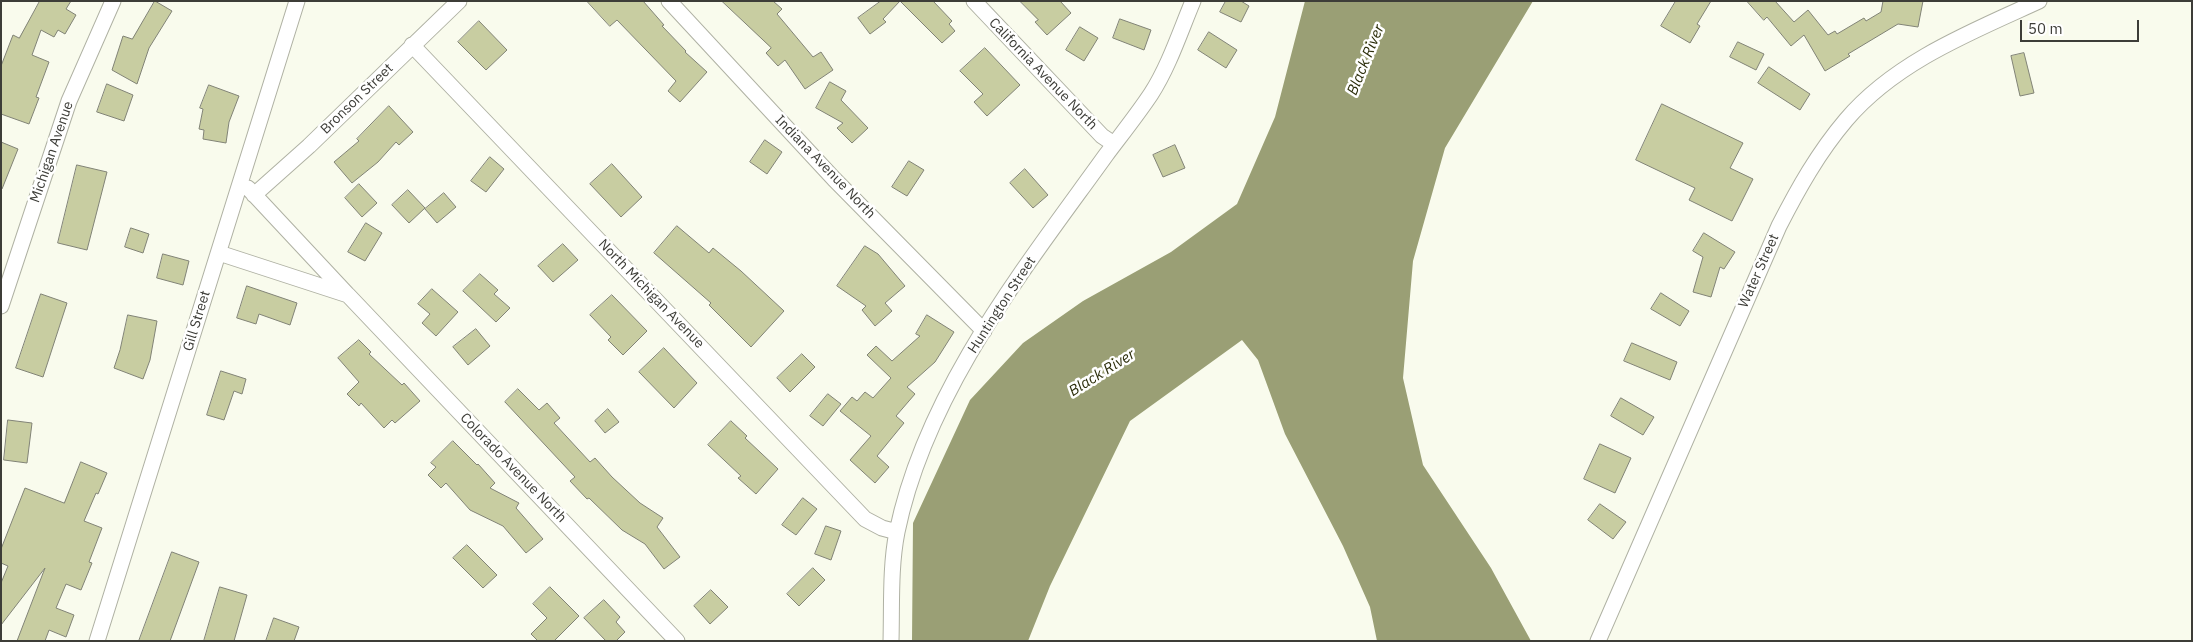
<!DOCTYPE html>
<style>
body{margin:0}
#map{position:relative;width:2193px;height:642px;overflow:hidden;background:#f9fbed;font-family:"IBM Plex Sans",sans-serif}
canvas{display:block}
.frame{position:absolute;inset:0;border:2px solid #3d3d38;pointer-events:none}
.scale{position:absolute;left:2020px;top:20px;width:119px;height:22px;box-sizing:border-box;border:2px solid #3d3d38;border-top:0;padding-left:6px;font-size:15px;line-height:18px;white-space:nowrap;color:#3d3d38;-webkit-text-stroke:4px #fff;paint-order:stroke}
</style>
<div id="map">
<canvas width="2193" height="642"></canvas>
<div class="frame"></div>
<div class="scale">50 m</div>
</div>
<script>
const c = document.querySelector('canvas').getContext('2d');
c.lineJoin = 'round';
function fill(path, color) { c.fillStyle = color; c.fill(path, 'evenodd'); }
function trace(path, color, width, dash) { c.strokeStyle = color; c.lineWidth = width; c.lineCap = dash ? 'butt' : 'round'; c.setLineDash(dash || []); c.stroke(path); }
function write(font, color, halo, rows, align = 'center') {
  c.font = font + ' "IBM Plex Sans",sans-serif'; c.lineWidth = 5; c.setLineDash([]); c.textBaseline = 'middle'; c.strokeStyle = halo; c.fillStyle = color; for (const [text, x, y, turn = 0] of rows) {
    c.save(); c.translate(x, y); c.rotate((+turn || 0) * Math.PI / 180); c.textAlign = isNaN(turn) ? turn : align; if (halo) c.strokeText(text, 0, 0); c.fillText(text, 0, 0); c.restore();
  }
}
fill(new Path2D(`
 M1305,1H1533L1445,148L1413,261L1403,378L1423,465L1491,568L1531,641H1377L1370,607L1343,546L1285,434L1258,360L1242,340L1130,421L1050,586L1028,641H912L913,523L970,400L1023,343L1083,301L1171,252L1237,204L1275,117Z`), '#9a9f75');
const building = new Path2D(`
 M40,1H71L66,9L76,15L65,34L58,30L54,37L41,30L32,55L49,62L36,97L39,98L29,124L1,114V66L13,35L19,38Z
 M155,1L172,11L149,48L137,84L112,70L123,36L132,39Z
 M587,1H643L664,25L662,26L686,51L685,52L707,72L680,102L668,91L676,81L617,20L610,26Z
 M722,1H773L782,9L777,14L813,57L821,52L833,70L805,89L785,60L778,66L766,53L771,48Z
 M881,1H933L952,21L949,24L955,31L942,43L900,1L883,19L886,22L870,34L858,18Z
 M1020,1H1060L1071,13L1047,35L1035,22L1038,20Z
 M1226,1H1241L1249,6L1241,22L1220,12Z
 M1676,1H1711L1697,24L1700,26L1690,43L1661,26Z
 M1747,1H1775L1794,22L1808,10L1828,35L1835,31L1837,34L1864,18L1866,21L1881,12L1883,1H1923L1918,27L1898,24L1848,54L1850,56L1825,71L1804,35L1791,46L1767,17L1764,20Z
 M1120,19L1151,30L1144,50L1113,38Z
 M479,21L507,50L486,70L458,42Z
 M1080,27L1098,38L1084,61L1066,50Z
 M1209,32L1237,50L1226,68L1198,50Z
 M1738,42L1764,54L1756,70L1730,57Z
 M985,48L1020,85L987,116L974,102L983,94L960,71Z
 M2024,53L2034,93L2020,96L2011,56Z
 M1769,67L1810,94L1800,110L1758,83Z
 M830,82L846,91L841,100L868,128L852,143L837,128L843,123L816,108Z
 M107,84L133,95L124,121L97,112Z
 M209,85L239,96L229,122L226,143L203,139L204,130L199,129L203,109L200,108Z
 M1662,104L1743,143L1730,168L1753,179L1732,221L1689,200L1695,188L1636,160Z
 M389,106L413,132L399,145L396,142L378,162L352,183L334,162L359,141L357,139Z
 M765,140L782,152L767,174L750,162Z
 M1,142L18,149L2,189H1Z
 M1175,145L1185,168L1163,177L1153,155Z
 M490,157L504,169L486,192L471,181Z
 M909,161L924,170L907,196L892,187Z
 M612,164L642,197L621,217L590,184Z
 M77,165L107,172L87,250L58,243Z
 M1025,169L1048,195L1033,208L1010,183Z
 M359,184L377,203L362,217L345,198Z
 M408,190L425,208L409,223L392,205Z
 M444,193L456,207L437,223L425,209Z
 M366,223L382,233L365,261L348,252Z
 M677,226L709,253L713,248L741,271L784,311L751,347L709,305L711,303L654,253Z
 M131,228L149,234L143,253L125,247Z
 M1704,233L1735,252L1724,269L1720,267L1711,297L1693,292L1703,257L1693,251Z
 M563,244L578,260L553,282L538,266Z
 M865,246L878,254L905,286L885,303L892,311L875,326L862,310L866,306L837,286Z
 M163,254L189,261L183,285L157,278Z
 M480,274L498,290L494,294L510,308L496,322L463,291Z
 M247,286L297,303L290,325L259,314L256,324L237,318Z
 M432,289L458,312L436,336L422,323L430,314L418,304Z
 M1661,293L1689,311L1680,326L1651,309Z
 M41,294L67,303L43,377L16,368Z
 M612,295L647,331L623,355L608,340L611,337L590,315Z
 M128,315L157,321L150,360L143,379L114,368L120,350Z
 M927,315L954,332L935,362L907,387L915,394L896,416L904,423L877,456L889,467L875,483L850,460L871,436L840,411L852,397L857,401L865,392L873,398L891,378L867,355L876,346L892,361L920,336L916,334Z
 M476,329L490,346L468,365L453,347Z
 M359,340L371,352L369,354L402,385L404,383L420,401L395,423L392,420L384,428L361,403L359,406L347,394L359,382L338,358Z
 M1632,343L1677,362L1670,380L1624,361Z
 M664,348L697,383L674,408L639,372Z
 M802,354L815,367L790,392L777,378Z
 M221,371L246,379L242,394L234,391L224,420L207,415Z
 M518,389L539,410L547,403L560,418L554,423L590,462L595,458L612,477L640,503L663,518L657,527L680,557L664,569L645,544L622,530L589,498L587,499L570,481L575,477L505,402Z
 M828,394L841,404L823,426L810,416Z
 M1621,398L1654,417L1643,435L1611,416Z
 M608,409L619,422L605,433L595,421Z
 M8,420L32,423L27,463L4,460Z
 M731,421L747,436L745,438L778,469L756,494L738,478L741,476L708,445Z
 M453,441L477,465L478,464L495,483L490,488L519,503L516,508L543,539L526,553L503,526L470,510L446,483L441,488L428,475L436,467L431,463Z
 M1600,444L1631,458L1615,493L1584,479Z
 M81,462L107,473L98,494L96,493L84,521L102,528L89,562L92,563L81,590L66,584L56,608L74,615L66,637L49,630L45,641H17L45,568L1,625V583L8,566L1,563V549L25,488L64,503Z
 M803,498L817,509L796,535L782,525Z
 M1600,504L1626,522L1613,539L1588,520Z
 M826,526L841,531L831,560L815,554Z
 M467,545L497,575L483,588L453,558Z
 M172,552L199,562L170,641H139Z
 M813,568L825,580L799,606L787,594Z
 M220,587L247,595L234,641H204Z
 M550,587L579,616L554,641H538L531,634L547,618L533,604Z
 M711,590L728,607L710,624L694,606Z
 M604,600L620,617L616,622L625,632L616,641H606L584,618Z
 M274,618L299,627L294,641H266Z`);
fill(building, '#c8cda1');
trace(building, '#818376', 1);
const minor = new Path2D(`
 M669,1L834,179L984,331
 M974,1L1102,136L1114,144
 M412,45L865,519L882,528L897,532
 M248,188L347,294
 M254,195L309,146L459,1
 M219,253L348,295L677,641
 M1,306L69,101L113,1
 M97,641L297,1
 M891,641C892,605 890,567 897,532C926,391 1024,269 1106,155C1121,135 1137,115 1151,94C1169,66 1180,32 1193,1
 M1598,641L1779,226C1798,189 1818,153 1846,120C1895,62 1971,32 2039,1`);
trace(minor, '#afb1a3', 17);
trace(minor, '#fff', 15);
write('14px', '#3d3d38', '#fff', [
 ["California Avenue North",1043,74,46],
 ["Bronson Street",357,99,-44],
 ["Michigan Avenue",52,152,-71],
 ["Indiana Avenue North",825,167,46],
 ["Water Street",1759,271,-66],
 ["North Michigan Avenue",651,294,46],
 ["Huntington Street",1002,305,-57],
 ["Gill Street",197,321,-73],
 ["Colorado Avenue North",513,468,46]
]);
write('italic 15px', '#2b2d0a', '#fff', [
 ["Black River",1366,60,-68],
 ["Black River",1102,373,-32]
]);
</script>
